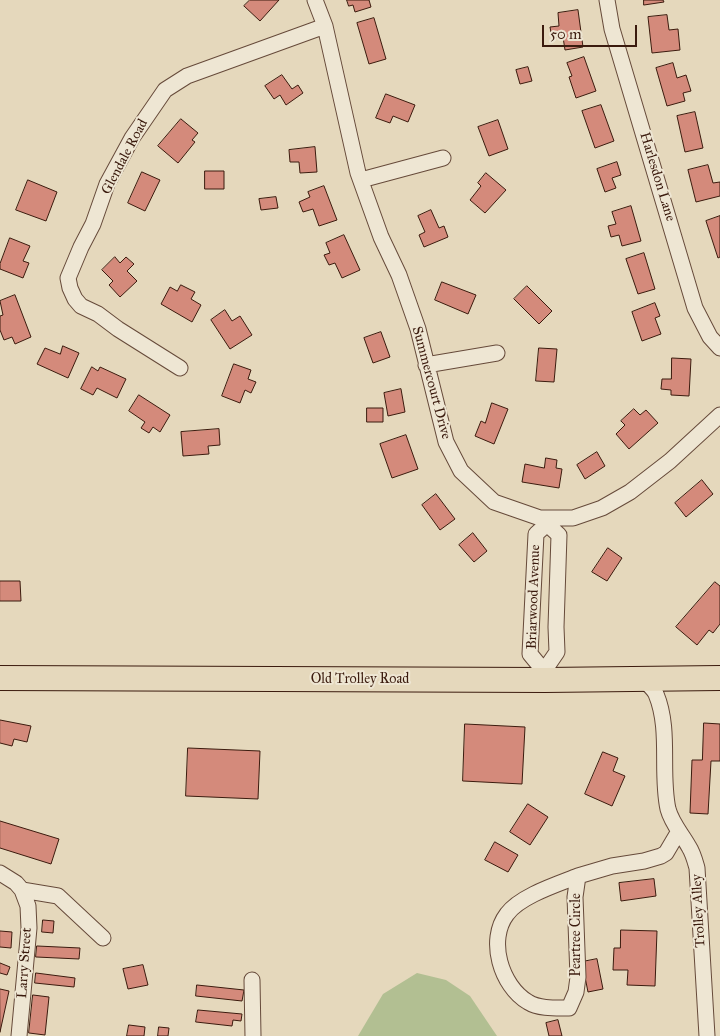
<!DOCTYPE html>
<style>
body{margin:0}
#map{position:relative;width:720px;height:1036px;overflow:hidden;background:#e5d8bc;font-family:"IM FELL Great Primer",serif}
canvas{display:block}
.scale{position:absolute;left:542px;top:25px;width:95px;height:22px;box-sizing:border-box;border:2px solid #3b1b0e;border-top:0;padding-left:6px;font-size:15px;line-height:18px;white-space:nowrap;color:#3b1b0e;-webkit-text-stroke:4px #eee6d3;paint-order:stroke}
</style>
<div id="map">
<canvas width="720" height="1036"></canvas>
<div class="scale">50 m</div>
</div>
<script>
const c = document.querySelector('canvas').getContext('2d');
c.lineJoin = 'round';
function fill(path, color) { c.fillStyle = color; c.fill(path, 'evenodd'); }
function trace(path, color, width, dash) { c.strokeStyle = color; c.lineWidth = width; c.lineCap = dash ? 'butt' : 'round'; c.setLineDash(dash || []); c.stroke(path); }
function write(font, color, halo, rows, align = 'center') {
  c.font = font + ' "IM FELL Great Primer",serif'; c.lineWidth = 4; c.setLineDash([]); c.textBaseline = 'middle'; c.strokeStyle = halo; c.fillStyle = color; for (const [text, x, y, turn = 0] of rows) {
    c.save(); c.translate(x, y); c.rotate((+turn || 0) * Math.PI / 180); c.textAlign = isNaN(turn) ? turn : align; if (halo) c.strokeText(text, 0, 0); c.fillText(text, 0, 0); c.restore();
  }
}
fill(new Path2D(`
 M417,973L446,980L470,996L497,1036H358L383,994Z`), '#b2bf92');
const building = new Path2D(`
 M250,0H279L260,21L244,6Z
 M347,0H369L371,7L355,12L353,5L349,6Z
 M644,0H663L664,2L644,5Z
 M578,10L583,47L565,50L563,37L552,38L550,27L559,26L558,13Z
 M667,15L669,30L678,29L680,50L652,53L648,17Z
 M374,18L386,59L369,64L357,23Z
 M584,57L596,91L576,98L569,77L572,76L567,63Z
 M673,63L677,78L686,75L691,91L683,93L685,101L667,106L656,68Z
 M528,67L532,81L520,84L516,70Z
 M282,75L292,89L298,85L303,93L286,105L280,95L274,99L265,86Z
 M386,94L415,105L408,122L393,116L390,123L376,118Z
 M601,105L614,141L595,148L582,111Z
 M695,112L703,148L685,152L677,116Z
 M181,119L198,133L192,140L195,142L178,163L158,146Z
 M498,120L508,149L489,156L478,127Z
 M315,147L317,172L300,173L299,162H290L289,150Z
 M617,162L621,175L612,178L616,188L605,192L597,169Z
 M708,165L713,183L720,182V196L696,202L688,170Z
 M205,171H224V189H205Z
 M142,172L160,180L145,211L128,203Z
 M486,173L506,190L485,213L470,200L481,186L478,183Z
 M28,180L57,192L46,221L16,210Z
 M324,186L337,220L319,226L313,209L303,212L299,202L310,197L308,192Z
 M276,197L278,208L261,210L259,199Z
 M631,206L641,241L622,246L619,235L611,237L608,226L616,224L612,212Z
 M431,210L439,228L444,226L448,237L424,247L419,235L425,232L418,216Z
 M720,216V257L718,258L706,221Z
 M344,235L360,270L342,278L335,263L329,265L324,255L330,253L326,243Z
 M10,238L30,246L23,261L29,263L23,278L0,269V264Z
 M644,253L655,289L638,294L626,259Z
 M115,257L120,263L126,257L134,264L127,271L137,281L120,297L109,285L113,281L102,270Z
 M442,282L476,295L468,314L435,300Z
 M181,285L195,292L191,299L201,305L192,322L161,304L170,287L177,291Z
 M527,286L552,311L539,324L514,299Z
 M15,295L31,337L15,344L12,337L4,340L0,330V316L3,315L0,301Z
 M655,303L660,316L655,318L661,334L642,341L632,312Z
 M225,310L232,321L240,316L252,335L230,349L211,320Z
 M381,332L390,357L373,363L364,338Z
 M63,346L79,353L68,378L37,364L45,348L60,354Z
 M539,348L557,349L554,382L536,381Z
 M672,358L691,359L689,396L671,395V390L661,389L662,379H671Z
 M234,364L251,370L248,379L256,382L251,393L245,390L240,403L222,396Z
 M92,367L98,371L100,367L126,379L117,398L97,388L93,395L81,389Z
 M401,389L405,412L388,416L384,393Z
 M139,395L170,415L160,432L153,427L149,433L141,428L145,422L129,411Z
 M492,403L508,409L494,444L475,436L481,421L485,423Z
 M367,408H383V422H367Z
 M634,409L640,415L646,410L658,423L629,449L616,434L625,425L621,421Z
 M219,429L220,445L208,446L209,454L183,456L181,432Z
 M406,435L418,469L392,478L380,444Z
 M597,452L605,466L585,479L577,465Z
 M546,458L557,460L556,468L562,469L559,488L522,482L525,464L544,468Z
 M702,480L713,494L686,517L675,503Z
 M436,494L455,519L440,530L422,505Z
 M473,533L487,551L474,562L459,545Z
 M608,548L622,558L607,581L592,572Z
 M0,581H20L21,601H0Z
 M715,582L720,586V624L713,633L709,630L697,645L676,627Z
 M0,720L31,726L27,742L14,739L12,746L0,743Z
 M704,723L720,724V761H711L708,814L690,813L692,760H702Z
 M465,724L525,727L522,784L463,781Z
 M188,748L260,751L258,799L186,796Z
 M603,752L618,758L613,771L625,776L612,806L585,794Z
 M528,804L548,817L530,845L510,832Z
 M0,821L59,839L51,864L0,848Z
 M495,842L518,855L508,872L485,860Z
 M654,879L656,896L621,901L619,883Z
 M43,920L54,921L53,933L42,932Z
 M621,930L657,931L655,986L627,985L628,970H613L614,948H620Z
 M0,931L12,932L11,948L0,947Z
 M37,946L80,948L79,959L36,957Z
 M597,959L603,989L588,992L582,962Z
 M0,963L10,967L7,975L0,973Z
 M143,965L148,985L128,989L123,969Z
 M36,973L75,978L74,987L35,983Z
 M197,985L244,990L242,1001L196,996Z
 M0,989L9,991L0,1032Z
 M33,995L49,997L45,1035L29,1033Z
 M198,1010L242,1014L241,1021L233,1020L232,1026L196,1022Z
 M558,1020L562,1036H549L546,1023Z
 M129,1025L145,1027L144,1036H127Z
 M159,1027L169,1028L168,1036H158Z`);
fill(building, '#d48a7b');
trace(building, '#3b1b0e', 1);
const street = new Path2D(`
 M315,0L325,26L358,173L381,237L399,275L418,329L446,442L461,471L494,502L540,518H573L602,508L630,492L670,461L720,415
 M607,0L612,29L695,308L710,337L720,348
 M361,180L443,158
 M426,365L497,353
 M180,368L118,329L98,314L81,306L75,299L70,288L68,278L81,247L93,224L107,184L132,138L165,90L187,76L325,26
 M544,671L530,654L536,534L547,524L548,518
 M545,680L544,671L557,652L556,627L559,535L547,524
 M643,680C648,684 653,688 656,694C671,730 660,772 668,809C672,824 682,834 689,847C693,853 695,861 697,868L707,1036
 M0,873L16,883L22,890L58,896L103,938
 M578,876C558,884 520,896 507,914C487,940 501,986 528,1002C539,1009 556,1008 569,1008L576,992L578,977L575,897L578,876L612,866L644,861L661,856L666,853L679,831
 M252,980L253,1036
 M19,1036L29,928L28,906L22,890`);
const primary = new Path2D(`
 M0,678L545,680L720,678`);
trace(street, '#664a3a', 17);
trace(primary, '#3b1b0e', 26);
trace(street, '#eee6d3', 15);
trace(primary, '#e5d8bc', 24);
write('14px', '#3b1b0e', '#eee6d3', [
 ["Glendale Road",125,157,-62],
 ["Harlesdon Lane",657,177,73],
 ["Summercourt Drive",431,383,75],
 ["Briarwood Avenue",534,597,-88],
 ["Old Trolley Road",360,680],
 ["Trolley Alley",699,911,-93],
 ["Peartree Circle",577,935,-90],
 ["Larry Street",25,963,-86]
]);
</script>
